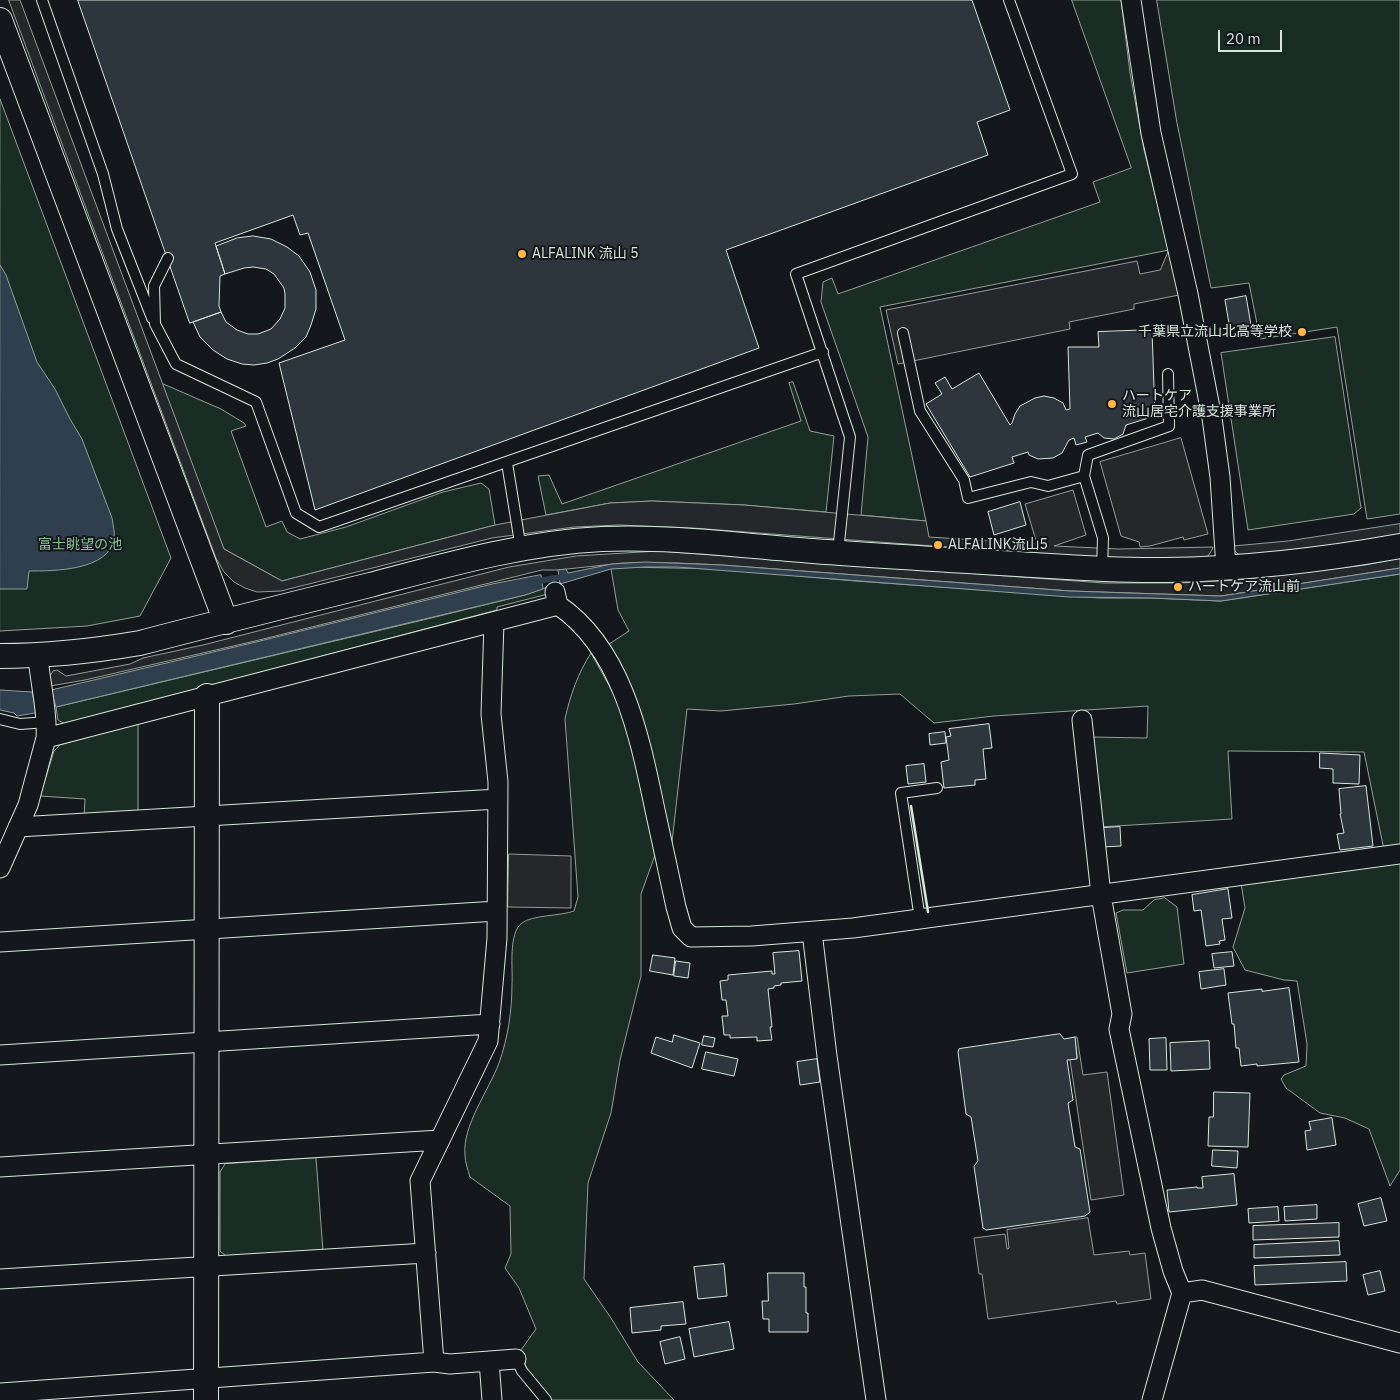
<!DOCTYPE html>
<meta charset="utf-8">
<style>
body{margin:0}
#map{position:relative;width:1400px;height:1400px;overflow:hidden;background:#14181c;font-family:"IBM Plex Sans",sans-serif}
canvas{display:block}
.scale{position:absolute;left:1218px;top:30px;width:64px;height:22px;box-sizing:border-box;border:2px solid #d8e6dc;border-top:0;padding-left:6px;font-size:15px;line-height:18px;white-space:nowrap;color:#d8e6dc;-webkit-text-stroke:4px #14181c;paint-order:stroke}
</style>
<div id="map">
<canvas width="1400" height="1400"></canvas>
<div class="scale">20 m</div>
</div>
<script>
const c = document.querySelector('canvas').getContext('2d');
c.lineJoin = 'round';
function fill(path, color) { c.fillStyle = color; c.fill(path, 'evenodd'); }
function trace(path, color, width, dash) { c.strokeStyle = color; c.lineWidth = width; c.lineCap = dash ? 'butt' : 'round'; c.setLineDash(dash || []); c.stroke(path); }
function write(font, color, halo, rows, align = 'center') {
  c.font = font + ' "IBM Plex Sans","Noto Sans JP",sans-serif'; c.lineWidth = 4; c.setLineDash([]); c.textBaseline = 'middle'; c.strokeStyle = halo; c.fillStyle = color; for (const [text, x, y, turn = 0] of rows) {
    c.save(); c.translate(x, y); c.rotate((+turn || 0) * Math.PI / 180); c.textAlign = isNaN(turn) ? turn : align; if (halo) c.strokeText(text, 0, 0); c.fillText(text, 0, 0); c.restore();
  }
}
const green = new Path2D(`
 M1072,0H1121L1130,73L1144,150L1169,250L880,307L926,521L861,515L868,437L821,302L823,282L832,278L838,294L1100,202L1093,182L1131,168Z
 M1157,0H1400V514L1367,519L1337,327L1260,339L1249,283L1211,288L1177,123Z
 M0,99L171,558L140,616L87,626L0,631Z
 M1335,337L1361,508L1354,514L1248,530L1221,353Z
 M793,382L810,431L834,436L826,512L744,505L652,501L610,503L546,515L538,476L549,475L562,504L801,421L789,383Z
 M161,383L221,409L244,423L246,426L231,431L266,527L282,521L287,532L300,539L346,527L443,492L481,483L489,489L495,525L282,581L224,549Z
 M624,567L722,569L855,581L1099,598H1151L1221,601L1400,574V847L1384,850L1364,752L1228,751L1232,819L1099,827L1091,737L1147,738L1148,706L994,716L934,723L900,694L849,696L794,704L721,711L687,709L671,851L606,646L629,631L618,610L611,569Z
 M546,588L548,594L497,607V610L65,724L58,720L56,707L423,620L525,595Z
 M591,653L621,707L659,844L641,894V976L620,1060L611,1113L588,1183L584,1279L611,1318L638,1362L674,1400H551L528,1371L518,1350H521L536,1329L519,1288L505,1268L511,1254L510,1206L470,1177C468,1170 465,1162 465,1155C462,1126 489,1090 499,1063C508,1038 512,1010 512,984C513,969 508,933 522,923C532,915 561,916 574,911L578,897L565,719C570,696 578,673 591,653Z
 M138,723V815L84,818L85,799L40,796L54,751L60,745Z
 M1400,860V1170L1390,1186L1369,1129L1345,1118L1320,1113L1286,1088L1281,1079L1284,1075L1306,1066L1307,1044L1297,981L1284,980L1245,970L1233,947L1245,908L1241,883Z
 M1165,898L1177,907L1184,964L1127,973L1116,913L1123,910H1143L1154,900Z
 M316,1158L323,1251L226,1256L220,1251V1172L225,1164Z`);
fill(green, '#1a2d24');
trace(green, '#939e99', 1);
const parking = new Path2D(`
 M9,0H20L224,549L282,581L495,525L610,503L652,501L744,505L926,521L929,537L1037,544L1025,504L1073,490L1086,535L1054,546L1119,549L1213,547L1212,550L1208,556L1204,557L1128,559L1080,557L692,528L619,525L574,527L492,538L281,591L257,592L245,588L234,582L224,572L216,558Z
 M1169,250L1179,295L1134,304V309L1069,322L1070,329L898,364L886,310L1137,261L1140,274L1160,270Z
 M1181,438L1208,534L1184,540L1183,537L1150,546L1140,547L1139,542L1121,536L1100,462Z
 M1400,524V534L1351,543L1245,555L1238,554L1233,549V546L1288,541Z
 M659,551L1104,583H1180L1239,580L1365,565L1400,558V568L1221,596L1070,591L722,565L677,563H623L558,570H542L255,641L85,680L50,686L49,677L53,671L57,670L66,676L130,664L143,658L203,645L509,567L576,556Z
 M509,854L571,856V908L508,907Z
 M1075,1037H1077L1083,1075L1107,1072L1124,1195L1091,1200L1070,1060L1077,1058Z
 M1088,1218L1094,1255L1129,1251L1130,1255L1145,1253L1151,1299L1117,1304L1116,1301L988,1319L982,1274H979L974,1238L1005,1234L1007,1249H1008L1009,1248L1007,1230Z`);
fill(parking, '#24282b');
trace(parking, '#939e99', 1);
const water = new Path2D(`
 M0,265L6,275L37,362L55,389L70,419L82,439L112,518C113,525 115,532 114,538C110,571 53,571 29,571L27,589H0Z
 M645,562L722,565L1070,591L1221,596L1400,568V574L1221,601L1151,598L1069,597L677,567H645L611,569L560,584L558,570L566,569L568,573L612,564Z
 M541,575L543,589L525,595L56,707L51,690L256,642L492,584Z
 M0,690L32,692L37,715L35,713L17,716L14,713L0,710Z`);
fill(water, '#2f3f4d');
trace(water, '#939e99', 1);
trace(new Path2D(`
 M534,582L566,576`), '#2f3f4d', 6);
const building = new Path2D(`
 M78,0H972L1010,110L977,122L988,155L726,250L759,348L315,510L279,363L345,340L308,233L300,235L293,215L215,243L225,274L220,276L219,306L221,312L190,323Z
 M253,236L271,239L287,247L299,256L310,272L316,290V309L311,325L306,337L295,348L278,359L267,363L254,365L242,364L227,359L213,350L200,337L193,322L221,312L226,322L237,330L248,334H258L271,329L280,319L285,308V294L284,288L274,274L266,269L253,267L244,268L225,274L216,246L237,238Z
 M1246,296L1251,325L1230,329L1225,300Z
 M1152,330L1155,416L1126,425L1123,434L1114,439L1104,438L1098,433L1085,437L1087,442L1076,445L1074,438L1069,440L1062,453L1053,458L1038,459L1029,455L1028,452L1012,457L1014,463L970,477L926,404L942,394L935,383L945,377L952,389L979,373L1010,425L1012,423L1015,414L1020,406L1035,398L1044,396L1054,398L1063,403L1066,410L1070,409L1068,347H1099L1098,332Z
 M1020,502L1026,525L994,535L988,512Z
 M989,724L992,748L983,749L986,779L975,780V785L944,788L941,762L949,760L946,737L951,736L949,729Z
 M945,732L946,743L930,745L929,734Z
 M1320,753L1360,755L1359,784L1333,783V769L1320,768Z
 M924,764L926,782L908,784L906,766Z
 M1366,786L1373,846L1340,850L1337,834L1344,833L1340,814H1341L1339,789Z
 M1120,827L1121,846L1102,847L1101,828Z
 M1228,889L1232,918L1222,919L1225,940L1219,941L1220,944L1206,946L1201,910L1194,911L1192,895Z
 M799,951L802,981L781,983V985L774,986V988L768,989L772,1027H770L772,1040L757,1041V1037L730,1038V1035H724L722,1016H728L726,1000H722L720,981L728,980V975L772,971V974H775L773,953Z
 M1232,952L1234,966L1214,968L1212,954Z
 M653,955L675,958L673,975L650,971Z
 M676,961L690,963L688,978L674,976Z
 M1224,969L1226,985L1201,989L1199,972Z
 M1289,988L1299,1062L1257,1066V1064L1241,1066L1239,1048H1236L1234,1024H1232L1228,993L1262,989V991Z
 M1060,1034L1064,1039L1075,1037L1077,1059L1067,1060L1073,1100L1068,1103L1075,1147L1080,1149L1090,1212L1085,1216L986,1230L983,1228L974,1166L978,1161L971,1117L966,1114L958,1052L959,1049Z
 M674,1035L700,1043L692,1068L651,1053L656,1037L672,1042Z
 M704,1036L715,1038L713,1047L702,1045Z
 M1166,1038L1167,1070H1150L1149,1039Z
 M1209,1041L1210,1069L1171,1071L1170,1043Z
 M706,1052L738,1059L734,1076L702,1069Z
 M817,1059L820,1082L800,1085L797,1062Z
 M1214,1092L1250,1093L1248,1147L1208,1146L1209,1117H1213Z
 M1332,1118L1336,1145L1307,1150L1305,1131L1311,1130L1309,1122Z
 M1213,1150L1238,1151L1237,1168L1212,1166Z
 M1234,1174L1237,1205L1169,1212L1167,1190L1197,1187V1188H1203L1202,1177Z
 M1381,1198L1387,1221L1364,1226L1358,1204Z
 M1317,1205V1219L1285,1221L1284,1207Z
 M1278,1207L1279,1221L1249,1223L1248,1209Z
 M1339,1223V1237L1253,1240V1226Z
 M1339,1241L1340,1255L1254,1258V1245Z
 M1346,1262L1347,1281L1255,1285L1254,1266Z
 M724,1264L727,1296L698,1299L694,1267Z
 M1380,1271L1385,1291L1368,1295L1363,1275Z
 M768,1273H804V1287H806V1313H808V1332H769V1319H763L762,1301H768Z
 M683,1302L686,1324L661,1326V1330L632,1333L630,1308Z
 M729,1322L734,1349L694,1357L689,1329Z
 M680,1337L685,1359L665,1364L660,1342Z`);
fill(building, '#2c363c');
trace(building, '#d8e6dc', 1);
const service = new Path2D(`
 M42,0L103,174L117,229L152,318
 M168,258L154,286L155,324L176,364L256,402L296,513L319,527L823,352
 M903,333L920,411L964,480L968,498L1031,482L1048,486L1084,476L1088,455L1169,426L1168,374
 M507,463L521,549
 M1084,476L1103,538L1102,569
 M838,552L850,437L796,274L1072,174L1009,0
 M0,719L20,724L47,722
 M920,919L901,793L937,788
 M516,1359L522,1371L546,1400`);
const minor = new Path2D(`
 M1131,0L1151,133L1188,294L1212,418L1220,477L1226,568
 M555,592L558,605C623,649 640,739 655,810C662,843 669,875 676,907L682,928L691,937L752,936L853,928L1400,854
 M38,656C40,684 48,711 46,738L558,605
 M1082,720L1101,895L1122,1014L1119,1029L1161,1228L1173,1271L1182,1293L1152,1400
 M18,827L498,799
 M0,868L28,805L46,738
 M812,932L827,1056L876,1400
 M0,942L497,911
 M0,1055L490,1024
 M0,1167L440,1140
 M0,1279L426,1253
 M1182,1293L1202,1290L1400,1343
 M489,1361L492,1400
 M434,1362L420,1181L488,1041L497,938L498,782L491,714L494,622
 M0,1393L434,1362L450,1364L516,1359`);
const tertiary = new Path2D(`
 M0,20L226,622
 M0,656C47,656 93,651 140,643C216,623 293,604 370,585C446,565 522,543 602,539C672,536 743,546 813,551C881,556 949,560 1017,564C1066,567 1115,571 1165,570C1244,569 1322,560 1400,546
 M206,1400L207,696`);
trace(service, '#d8e6dc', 12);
trace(minor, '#d8e6dc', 21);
trace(tertiary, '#d8e6dc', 26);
trace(service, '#14181c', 10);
trace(minor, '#14181c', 19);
trace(tertiary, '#14181c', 24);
trace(new Path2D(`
 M911,806L928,912`), '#d8e6dc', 2.5);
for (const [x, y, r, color] of [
 [522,254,5,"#ffb74d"],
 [1302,332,5,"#ffb74d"],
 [1112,404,5,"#ffb74d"],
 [938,545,5,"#ffb74d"],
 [1178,587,5,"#ffb74d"]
]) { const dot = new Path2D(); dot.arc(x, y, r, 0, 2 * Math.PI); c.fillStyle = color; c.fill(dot); trace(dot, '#14181c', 2); }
write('14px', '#d8e6dc', '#14181c', [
 ["ALFALINK 流山 5",532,254],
 ["千葉県立流山北高等学校",1292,332,"right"],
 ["ハートケア",1122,396],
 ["流山居宅介護支援事業所",1122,412],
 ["ALFALINK流山5",948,545],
 ["ハートケア流山前",1188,587]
], 'left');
write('14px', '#8ac095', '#14181c', [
 ["富士眺望の池",80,545]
]);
</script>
